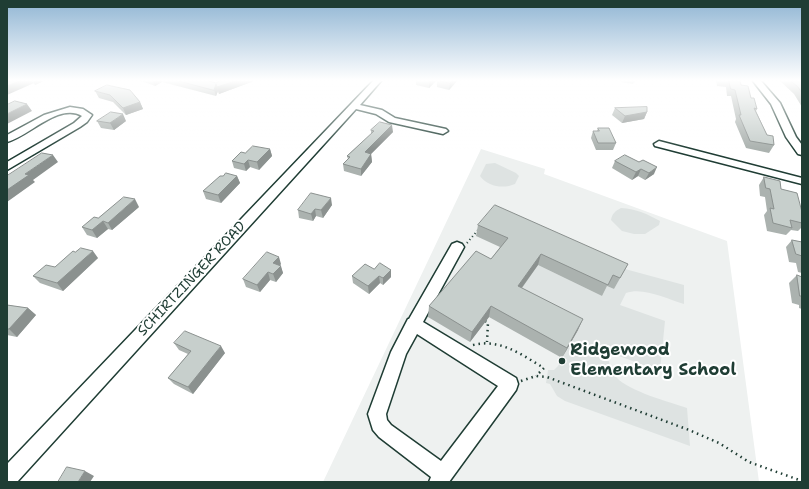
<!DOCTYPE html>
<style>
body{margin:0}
#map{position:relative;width:809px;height:489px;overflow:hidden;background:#fff;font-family:"Shantell Sans",sans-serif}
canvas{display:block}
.frame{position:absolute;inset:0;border:8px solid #1f3d34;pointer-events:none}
</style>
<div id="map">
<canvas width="809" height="489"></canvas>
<div class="frame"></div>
</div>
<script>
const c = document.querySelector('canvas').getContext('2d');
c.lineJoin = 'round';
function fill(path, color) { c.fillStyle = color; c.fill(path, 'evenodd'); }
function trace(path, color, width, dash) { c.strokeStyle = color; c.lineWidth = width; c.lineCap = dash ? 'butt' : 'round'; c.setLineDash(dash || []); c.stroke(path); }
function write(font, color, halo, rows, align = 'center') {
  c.font = font + ' "Shantell Sans",sans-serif'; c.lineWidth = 4; c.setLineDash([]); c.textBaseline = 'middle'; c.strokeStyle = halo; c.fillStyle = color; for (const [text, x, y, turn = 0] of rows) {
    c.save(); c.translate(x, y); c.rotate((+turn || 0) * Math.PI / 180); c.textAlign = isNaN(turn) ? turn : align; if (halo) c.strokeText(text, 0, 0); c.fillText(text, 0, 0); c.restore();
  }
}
fill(new Path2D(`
 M481,149L545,169L544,174L727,241L759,482H323Z`), '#eef1f0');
fill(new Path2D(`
 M495,163L516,173L519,176L515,184C504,189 488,187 480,176L486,164Z
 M621,208C637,209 647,214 660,221L659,225L645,234H634L622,231L611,220C612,214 615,211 621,208Z
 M538,265L602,296L607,286L614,289L625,269L684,285V304C666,299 644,287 626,293L620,305L665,321L660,371L608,352C608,361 610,370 617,378C629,391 669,402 687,408L690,446L565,401L557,396L550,384L546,383L548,370H554L558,366L578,330L515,297Z`), '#dee3e2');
const minor = new Path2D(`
 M373,81H381L360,105L382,110L395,118L446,129L448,131L443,134L389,122L376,114L356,109L17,482H7V464Z
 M753,81H761L780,103L796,137L802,145V155L798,154L786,137L771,104Z
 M70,107L83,109L92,115L87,122L80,127L7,170V162L74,123L82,116C59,102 28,137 7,142V135L44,115Z
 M659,141L802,178V184L655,146L654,144Z
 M457,242L462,244L464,247L423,322L516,378L518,384L516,390L449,482H429L431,477L379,437L373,430L368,414L391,352L408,319H409L452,244ZM417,334L498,386L441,461L391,425L387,420L386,414L406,354Z`);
trace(minor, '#1f3d34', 3);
trace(new Path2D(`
 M467,243L478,230`), '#1f3d34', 2, [1, 3]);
trace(new Path2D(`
 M485,321L488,322L487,342
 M473,345C500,338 522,355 544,368L536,376
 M521,381L536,376L547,377L689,430L719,443L749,462L802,481`), '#1f3d34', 2.5, [1.5, 4]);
fill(minor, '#fff');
fill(new Path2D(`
 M141,81H209L216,83L219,81H254L219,94L218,91L216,96L162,82L155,86Z
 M416,81H436L429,88L416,85Z
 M437,81H457L449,90L437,87Z
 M621,81H635L633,84L621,82Z
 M716,81H740L741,85L751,98L757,109L756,111L767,135L774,145L769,153L746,148L735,122L736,119L731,96H727L726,87L717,86Z
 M780,81H802V107L794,94Z
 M95,91L140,102L143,109L126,115L113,102L99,98Z
 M615,108L647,112L644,119L622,123L612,115Z
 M97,121H126L114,130L101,128Z
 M598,128L616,143L613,150H596L591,138L593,131H597Z
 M371,130L393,132L371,154L372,162L361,176L344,171L343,164L348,159L347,156L371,134Z
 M270,149L272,156L259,170L250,167L246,171L234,168L232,161L245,153Z
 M615,161L639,162L654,174L645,180L638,176L632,180L612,168Z
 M237,176L240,183L221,203L206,199L203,191Z
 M764,177L781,189L802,212V227L798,231L791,230L786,235L767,231L764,215L767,211L765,197L760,196L759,185Z
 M332,205L323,218L316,216L313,221L299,218L298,210Z
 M139,207L112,230L108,229L97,238L87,235L82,227L98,218Z
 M478,225L628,264L614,289L607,286L602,296L538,265L522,288L578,330L562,358L489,317L470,342L428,317L429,306L491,259L500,247L476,236Z
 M792,240L802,242V273L798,272L796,263L789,262L786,247Z
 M75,252L98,258L63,291L40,283L33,276L55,267Z
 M281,264L280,265L283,273L276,282L270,280L260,292L246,287L243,279Z
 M374,269L391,270V277L383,285L380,283L369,294L353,283L352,276Z
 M797,275L802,277V309L799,308V305L792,303L789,283Z
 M7,305L28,308L36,315L17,337L7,335Z
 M174,343L225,353L193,394L174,384L168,378L188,354L179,350Z`), '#abb2af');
fill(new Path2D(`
 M20,81H32L34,83L7,95V86Z
 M33,81H44L35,85Z
 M153,81H162V82L155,86Z
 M235,81H254L219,94L217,87Z
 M429,81H436L429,88Z
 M452,81H457L449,90L450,83Z
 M216,84L218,91L216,96L214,90Z
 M140,102L143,109L126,115L123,108Z
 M27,104L32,111L7,124V114Z
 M647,112L644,119L622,123L625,116Z
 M123,114L126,121L114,130L110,123Z
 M392,125L393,132L365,160V152Z
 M270,149L272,156L259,170L257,162Z
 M371,154L372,162L361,176V169Z
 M53,155L58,162L33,180L35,182L7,202V190L25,174Z
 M248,160L250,167L246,171L244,164Z
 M657,167L654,174L645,180L649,173Z
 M641,169L638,176L632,180L636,172Z
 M237,176L240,183L221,203L218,195Z
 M331,198L332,205L323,218L321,210Z
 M135,199L139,207L112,230L108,223Z
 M315,209L316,216L313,221L311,214Z
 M103,221L108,229L97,238L92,230Z
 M93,251L98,258L63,291L57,283Z
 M541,254L538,265L515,297L518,286Z
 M279,257L281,264L276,271L273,263Z
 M281,266L283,273L276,282L273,274Z
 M391,270V277L383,285V278Z
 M268,272L270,280L260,292L257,285Z
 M379,276L380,283L369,294L368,286Z
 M491,306L489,317L470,342L472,332Z
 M28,308L36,315L17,337L9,329Z
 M583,319L578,330L562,358L567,348Z
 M221,346L225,353L193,394L188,387Z
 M85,471L94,476L90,482H78Z`), '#8b918f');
const building = new Path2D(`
 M7,81H20L7,86Z
 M179,81H209L216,83L219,81H235L217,87L216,84L214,90Z
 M440,81H452L450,83Z
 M729,81H740L741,85L748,86L751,98H754L757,109L754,108L767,135L773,136L774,145L750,141L739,115H741L735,90L731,89Z
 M791,81H802V93L798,87Z
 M107,85L130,90L140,102L123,108L110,95L95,91Z
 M15,101L27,104L7,114V105Z
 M647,107V112L625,116L615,108Z
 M111,112L123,114L110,123L97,121Z
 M380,122L392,125L365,152L371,154L361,169L343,164L350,157L347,156L374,131L371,130Z
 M598,128H609L616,143H598L593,131H599Z
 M253,146L270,149L257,162L248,160L244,164L232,161L241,152L245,153Z
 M42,153L53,155L25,174L29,175L7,190V176Z
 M625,155L639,162L643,160L657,167L649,173L641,169L636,172L615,161Z
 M226,173L237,176L218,195L203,191L220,176H223Z
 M764,177L780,181L781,189L797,193L802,212V223L790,220L792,228L773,223L770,208L774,209L770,189L766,188Z
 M311,193L331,198L321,210L315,209L311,214L298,210Z
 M124,197L135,199L108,223L103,221L92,230L82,227L94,217L98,218Z
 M495,205L628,264L620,278L613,275L608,285L541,254L518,286L583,319L567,348L491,306L472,332L429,306L476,251L491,259L508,238L478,225Z
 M792,240L802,242V256L796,254Z
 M81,248L93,251L57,283L33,276L46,265L55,267L73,251L75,252Z
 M267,252L279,257L273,263L281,266L273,274L268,272L257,285L243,279Z
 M380,263L391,270L383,278L379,276L368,286L352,276L365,264L374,269Z
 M797,275L802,277V296H800Z
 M7,305L28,308L9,329H7Z
 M185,331L221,346L188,387L168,378L191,351L174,343Z
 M67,467L85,471L78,482H58Z`);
fill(building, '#c7cfcc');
trace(building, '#8b918f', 1);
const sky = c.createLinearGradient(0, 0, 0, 149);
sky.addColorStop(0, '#91b6d4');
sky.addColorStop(0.54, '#fff');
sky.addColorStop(1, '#ffffff00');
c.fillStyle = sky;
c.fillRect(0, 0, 809, 149);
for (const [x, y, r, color] of [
 [562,361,4,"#1f3d34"]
]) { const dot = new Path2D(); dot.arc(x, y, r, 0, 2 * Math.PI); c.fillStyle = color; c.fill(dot); trace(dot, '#fff', 1.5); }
write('14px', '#1f3d34', '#fff', [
 ["SCHIRTZINGER ROAD",192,279,-47]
]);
write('bold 17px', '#1f3d34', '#fff', [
 ["Ridgewood",570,351],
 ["Elementary School",570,371]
], 'left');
</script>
